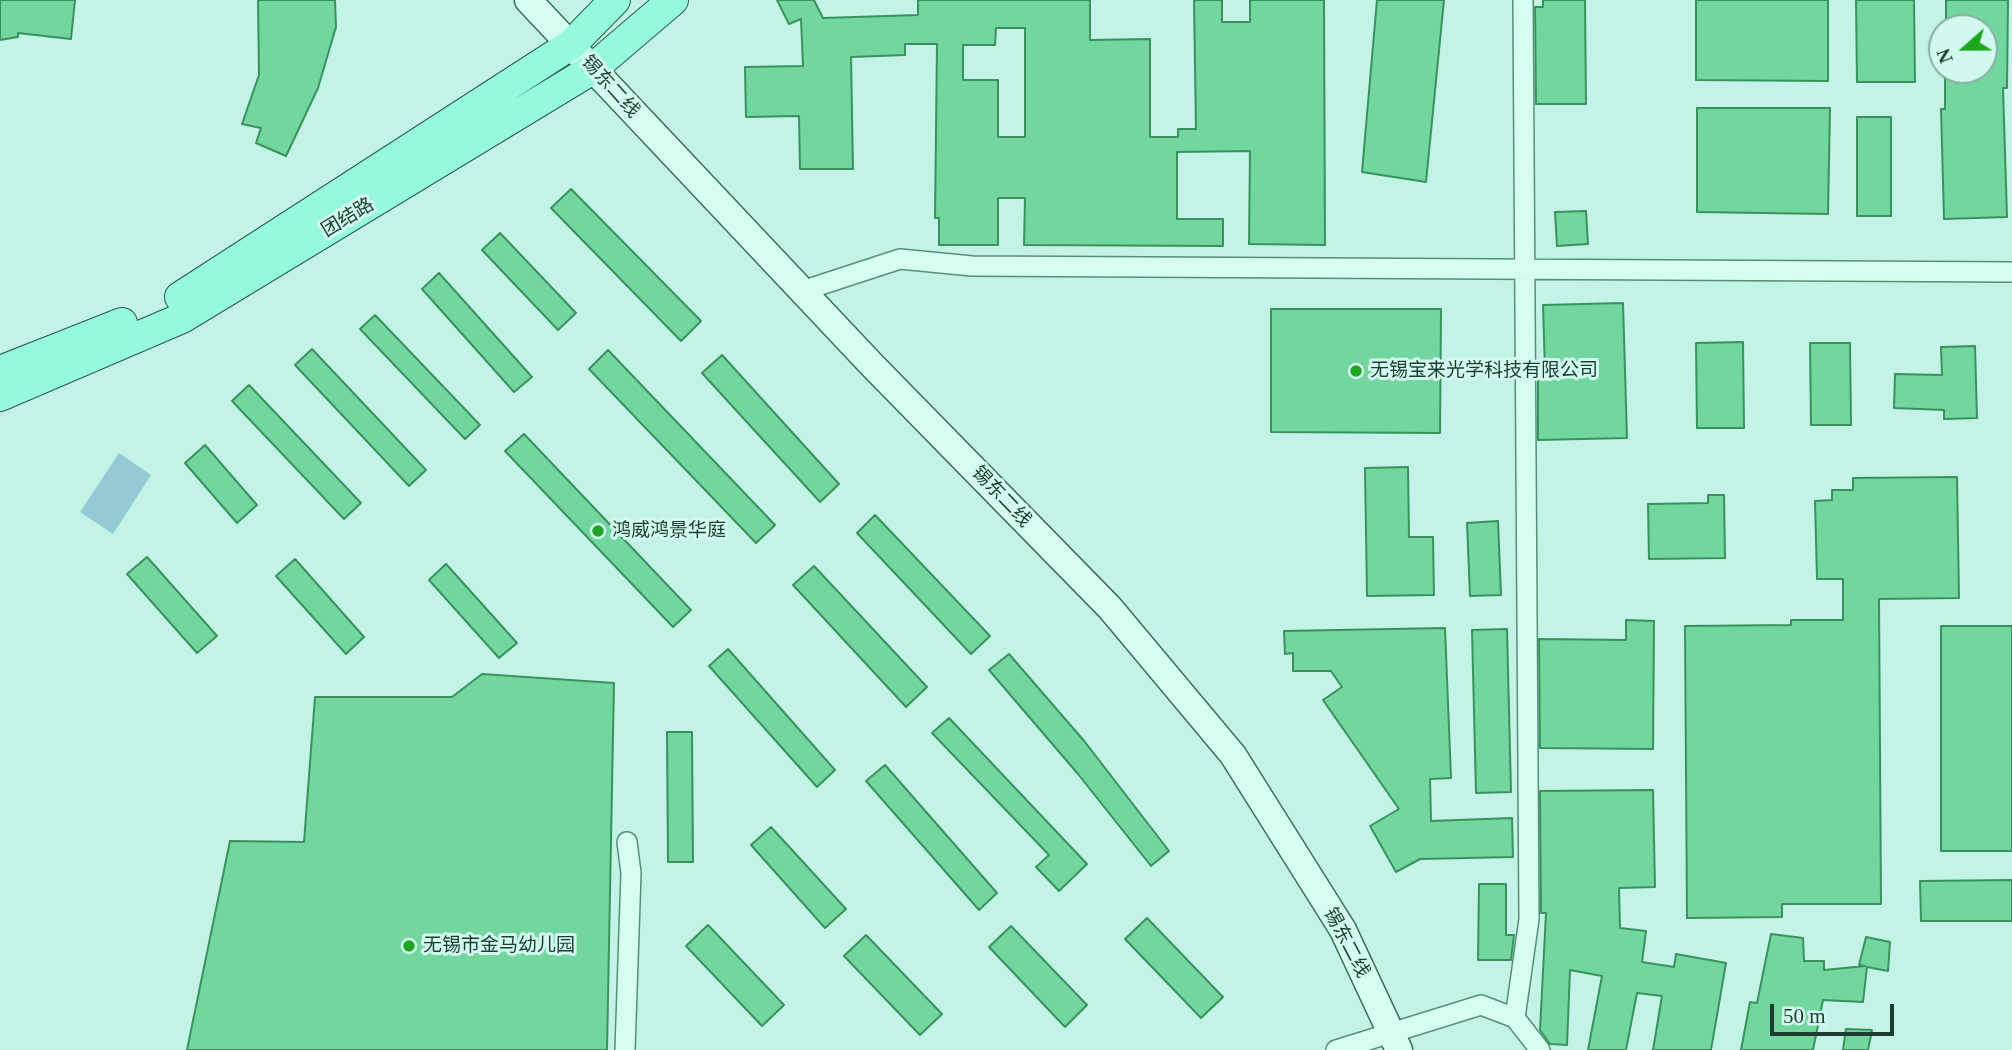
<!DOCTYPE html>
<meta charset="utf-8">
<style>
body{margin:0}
#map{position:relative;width:2012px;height:1050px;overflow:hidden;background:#c2f3e6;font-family:"Times New Roman",serif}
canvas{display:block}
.north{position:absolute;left:1928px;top:14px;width:70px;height:70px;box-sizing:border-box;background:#d2f9ef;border:2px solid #89aea1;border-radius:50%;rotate:249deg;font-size:19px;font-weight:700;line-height:28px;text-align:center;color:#1c3d2d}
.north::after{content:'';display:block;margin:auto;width:24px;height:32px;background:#1fa621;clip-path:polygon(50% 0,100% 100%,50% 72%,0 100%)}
.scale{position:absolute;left:1770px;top:1004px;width:124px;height:32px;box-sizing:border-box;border:4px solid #1c3d2d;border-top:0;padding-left:9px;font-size:21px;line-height:24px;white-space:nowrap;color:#1c3d2d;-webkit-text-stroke:5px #d2f9ef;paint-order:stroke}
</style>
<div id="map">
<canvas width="2012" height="1050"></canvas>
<div class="north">N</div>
<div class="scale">50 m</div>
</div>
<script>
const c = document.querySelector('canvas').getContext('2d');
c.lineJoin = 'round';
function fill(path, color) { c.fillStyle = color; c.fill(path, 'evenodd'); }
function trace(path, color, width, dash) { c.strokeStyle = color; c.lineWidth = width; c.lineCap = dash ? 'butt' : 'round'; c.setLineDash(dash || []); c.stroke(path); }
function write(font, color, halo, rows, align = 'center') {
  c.font = font + ' "Times New Roman","Noto Sans SC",serif'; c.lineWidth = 6; c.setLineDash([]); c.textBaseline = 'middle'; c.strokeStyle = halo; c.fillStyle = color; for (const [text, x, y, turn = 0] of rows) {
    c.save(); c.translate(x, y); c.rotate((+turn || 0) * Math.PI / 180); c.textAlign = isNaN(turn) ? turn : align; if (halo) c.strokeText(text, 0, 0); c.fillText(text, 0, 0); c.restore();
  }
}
fill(new Path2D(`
 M119,453L151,475L113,534L80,512Z`), '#94cad3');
const building = new Path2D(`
 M0,0H75L71,39L18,33V37L0,40Z
 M258,0H335L336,27L318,88L286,156L256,143L261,128L242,124L259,75Z
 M777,0H814L823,18L918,15V0H1090V40L1150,39V137H1178V129H1196L1194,0H1222V22H1250V0H1324L1325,245L1249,244L1250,151L1177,152V219H1223V246L1024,245L1025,198H998V245H939V218H935L937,44H905V55L851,57L853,169H800L799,116L746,117L745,67L803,66L801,19L789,24ZM996,28H1025V137H998V80H963V45H995Z
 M1377,0H1444L1426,182L1362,172Z
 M1543,0H1585L1586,104H1536L1535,7H1543Z
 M1696,0H1828V81L1696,80Z
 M1856,0H1914L1915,82H1857Z
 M1946,0H2008L2007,88H2003L2007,217L1944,219L1941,109H1945V70H1984V28H1946Z
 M1697,108H1830L1828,214L1697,212Z
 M1857,117H1891V216H1857Z
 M571,189L701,321L681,341L551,208Z
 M1586,211L1588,244L1557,246L1555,212Z
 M500,233L576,313L558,330L482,250Z
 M439,273L532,377L514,392L422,289Z
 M1623,303L1627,438L1538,440V371H1545L1543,305Z
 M1271,309H1441L1440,433L1271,432Z
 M375,315L480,425L465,439L360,329Z
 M1743,342L1744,428H1697L1696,343Z
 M1810,343H1850L1851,425H1811Z
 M1975,346L1977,418L1944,419V410L1894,408L1895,374L1942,375L1941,347Z
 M312,349L426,470L409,486L295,365Z
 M608,350L775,525L756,543L589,369Z
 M722,355L839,484L820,502L702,373Z
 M249,385L361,503L344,519L232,401Z
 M524,434L691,610L673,627L505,451Z
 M205,445L257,505L237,523L185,463Z
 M1408,467L1409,537H1433L1434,595L1367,596L1365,468Z
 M1957,477L1959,598L1879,599L1881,904H1782V917L1687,918L1685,626L1791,625V620H1843V579H1817L1815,501L1832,500V490H1853V478Z
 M1708,495H1724L1725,558L1649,559L1648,504L1708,503Z
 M875,515L990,636L971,654L857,533Z
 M1498,521L1501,595L1470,596L1467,523Z
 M147,557L217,636L197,653L127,574Z
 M295,559L364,637L346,654L276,576Z
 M446,564L517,643L499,658L429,580Z
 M814,566L927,687L906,707L793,585Z
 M1626,620L1654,621L1653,749L1540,748L1539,639L1626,640Z
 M1941,626H2012V851H1941Z
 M1445,628L1451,778L1430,779L1431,821L1512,818L1513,857L1420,859L1396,872L1370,826L1399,809L1323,700L1342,687L1331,671H1293V653L1285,654L1284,631Z
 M1507,629L1511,792L1476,793L1472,630Z
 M728,649L835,770L817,787L709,666Z
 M1009,654L1085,742L1169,851L1151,866L1078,774L989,670Z
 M482,674L614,683L607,1050H187L230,841L304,842L315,697H452Z
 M949,718L1087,864L1059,891L1036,867L1049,855L932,733Z
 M667,732H692L693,862H668Z
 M885,765L997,893L979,910L866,781Z
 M1653,790L1655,887L1619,888L1620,928L1646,931L1642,962L1674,967L1676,954L1726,963L1711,1050H1653L1662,996L1637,993L1626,1050H1588L1602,976L1570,970L1567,1045L1550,1044L1540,1030L1546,913H1541L1540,791Z
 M771,827L846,909L825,928L751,845Z
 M2012,880V921H1921L1920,881Z
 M1479,884H1506V935H1514L1511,960H1478Z
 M1147,918L1223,997L1201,1018L1125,939Z
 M708,925L784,1005L762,1026L686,946Z
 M1011,926L1087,1005L1065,1027L989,947Z
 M1771,934L1803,938L1804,961H1824V970L1865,966L1859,965L1866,937L1890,942L1888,971L1867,967L1863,1002L1823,1000L1813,1050H1741L1750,1002L1757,1003Z
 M866,935L942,1014L920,1035L844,956Z
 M1846,1029L1872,1030L1868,1050H1843Z`);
fill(building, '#73d69f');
trace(building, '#39925e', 2);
const street = new Path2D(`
 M1523,0L1529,919L1515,1018L1540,1050
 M802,291L900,259L972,266L2012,272
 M625,1050L631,873L627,842
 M1336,1050L1481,1005L1515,1018`);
const secondary = new Path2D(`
 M528,0L872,365L1110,608L1233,755L1343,930L1399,1050`);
const primary = new Path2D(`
 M180,297L572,44L615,0
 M0,371L122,323
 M0,396L182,318L591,70L673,0`);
trace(street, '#568f76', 22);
trace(secondary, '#3a7157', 29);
trace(primary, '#2b5d43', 32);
trace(street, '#d6fdf2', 19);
trace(secondary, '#d6fdf2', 26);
trace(primary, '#95fadd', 30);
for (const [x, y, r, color] of [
 [1356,371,7,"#1fa621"],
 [598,531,7,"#1fa621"],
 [409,946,7,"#1fa621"]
]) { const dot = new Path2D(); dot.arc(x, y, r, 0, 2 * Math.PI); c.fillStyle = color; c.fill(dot); trace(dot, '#d2f9ef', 2.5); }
write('19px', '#1c3d2d', '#d2f9ef', [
 ["锡东二线",610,87,48],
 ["团结路",348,218,-31],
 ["锡东二线",1001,497,46],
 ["锡东二线",1346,943,62]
]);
write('19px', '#1c3d2d', '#d2f9ef', [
 ["无锡宝来光学科技有限公司",1370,371],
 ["鸿威鸿景华庭",612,531],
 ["无锡市金马幼儿园",423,946]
], 'left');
</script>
